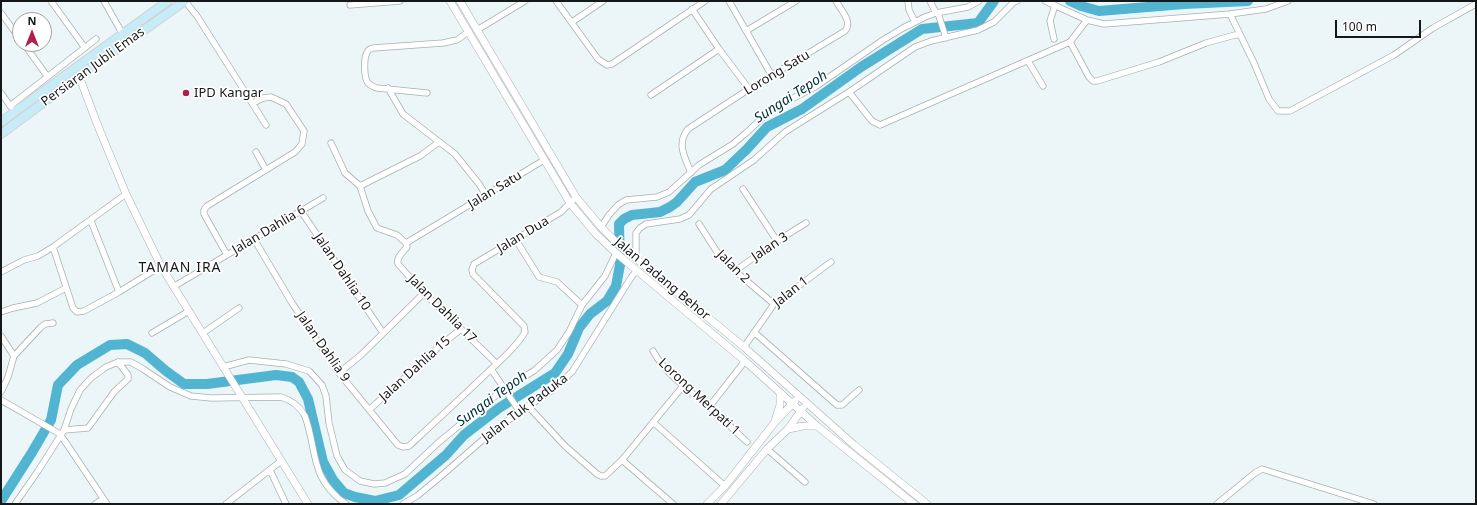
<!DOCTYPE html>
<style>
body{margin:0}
#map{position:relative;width:1477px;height:505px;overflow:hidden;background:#ecf5f8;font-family:"Noto Sans",sans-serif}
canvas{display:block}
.frame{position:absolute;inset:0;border:2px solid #151819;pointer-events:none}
.north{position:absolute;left:12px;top:12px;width:40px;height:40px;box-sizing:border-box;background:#fff;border:1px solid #a1a3a3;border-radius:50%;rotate:0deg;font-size:11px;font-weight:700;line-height:16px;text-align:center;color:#151819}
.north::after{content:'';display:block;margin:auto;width:14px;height:18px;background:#b01f4c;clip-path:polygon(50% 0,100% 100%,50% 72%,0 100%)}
.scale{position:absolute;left:1335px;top:20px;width:86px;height:18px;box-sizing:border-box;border:2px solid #151819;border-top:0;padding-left:5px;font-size:12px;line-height:14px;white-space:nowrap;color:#151819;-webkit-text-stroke:3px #fff;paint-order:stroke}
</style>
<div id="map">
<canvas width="1477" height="505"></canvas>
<div class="frame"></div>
<div class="north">N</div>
<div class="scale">100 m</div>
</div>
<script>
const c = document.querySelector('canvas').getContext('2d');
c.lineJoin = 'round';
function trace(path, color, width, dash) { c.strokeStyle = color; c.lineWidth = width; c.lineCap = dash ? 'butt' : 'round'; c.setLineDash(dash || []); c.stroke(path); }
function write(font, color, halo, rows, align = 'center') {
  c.font = font + ' "Noto Sans",sans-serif'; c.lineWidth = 3.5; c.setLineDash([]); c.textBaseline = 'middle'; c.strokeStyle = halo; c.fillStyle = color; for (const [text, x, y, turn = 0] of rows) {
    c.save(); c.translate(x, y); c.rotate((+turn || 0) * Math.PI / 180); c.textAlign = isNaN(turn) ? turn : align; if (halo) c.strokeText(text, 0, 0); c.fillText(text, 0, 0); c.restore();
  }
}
trace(new Path2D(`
 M1070,1L1081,6L1099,11L1184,4L1248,1
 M1,501L31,454L51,420L58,385L77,365L110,345L127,344L145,353L166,371L184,384H207L276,375L292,377L299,382L308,399L323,462L333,480L344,493L355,497L375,501L399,495L446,455L464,435L499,408L555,373L568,354L579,328L590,314L607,301L616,286L620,265L619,224L624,219L632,215L660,212L670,207L677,202L695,182L725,170L747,149L767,127L802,109L861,67L922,29L978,23L994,1`), '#51b5d1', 10);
const street = new Path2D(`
 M51,1L85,48
 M104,1L122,33
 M185,1L197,16L266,125
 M556,1L598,59L607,65L612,64L705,1
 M729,1L772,76
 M908,1L909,10L915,22
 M930,1L936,13
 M1045,1L1087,20L1104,24L1230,14L1266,9L1288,1
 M350,5L400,1
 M692,9L719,49L749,89
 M1,13L20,39
 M938,13L946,38
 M1230,14L1254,63L1269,99L1278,111H1290L1394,55L1433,28L1476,4
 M1087,20L1070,42L1089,77L1093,81H1097L1159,62L1206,43L1235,35H1240
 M572,22L603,1
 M477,30L525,1
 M746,31L796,1
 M1054,39L1050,21L1055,5
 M24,44L47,76
 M1028,61L1043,86
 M388,88L403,114L455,154L479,184L486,195
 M849,92L872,121L880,125L1070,42
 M1,93L11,107
 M427,93L377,88C374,87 371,86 368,83C364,78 363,57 368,51C368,50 372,48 373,48L443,43L457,40L468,32
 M651,95L719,49
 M10,106L96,39
 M331,143L345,173L360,186L368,211L377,228L397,235L406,243L407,247C403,252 396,257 398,264L424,293L497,364
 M256,152L266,170
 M691,173C685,157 676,144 688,129L749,89L845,31C853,22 841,10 836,1
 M360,186L420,156L439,142
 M743,189L777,241
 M301,211L383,333
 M91,221L119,292
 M699,224L719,255L735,271L774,304
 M601,227L609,215L618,205L626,200L657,197L669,192L699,165L733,144L746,133L772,109L815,87L883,40L903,28L925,17L936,13L968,7L979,1
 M254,239L292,303L339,373L398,445L403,447L409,446C436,421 462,397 488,372C501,360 516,347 525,332L524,326L473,274L472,270L474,264L561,212L576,197
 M516,240L539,277L557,282L582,305
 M406,243L544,160
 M53,247L73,308L77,312L84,311L119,292L161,266
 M227,255L204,214V210L207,206L295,152L302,144L304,131L286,104L271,97L263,98L253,103
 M636,258V233L640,228L646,224L680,219L689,215L711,189L754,160L785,132L849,92L915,47L931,41L978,30L994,22L1014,2L1017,1
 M735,271L777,241L806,223
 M1,272L24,260L38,256L53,247L126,194
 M173,287L323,198
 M1,312L13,308L37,303L66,288
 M754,332L837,405H842L859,390
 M152,333L189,311
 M203,333L239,308
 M1,336L14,356L8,377L1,392
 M744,347L774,304L831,262
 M653,351C665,373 688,390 708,406C721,417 734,430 747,442
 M14,356L41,327L45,324L53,323
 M223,367L249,360L286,364L309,371L322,385L326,396L329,423L337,456L345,470L360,481L374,484L385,483L405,474L439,442L500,392L535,370L557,350L569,332L582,305L605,276L616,253
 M491,369L520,412
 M339,373L361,355L424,293
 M1,400L60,434L107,504
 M528,406L565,446L597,474L601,476H605L622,460L683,386
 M709,407L745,361
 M370,409L441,345L461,329
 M653,422L725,486
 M64,430L88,428L114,392L128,379V375L118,362
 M767,449L805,482
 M622,460L673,504
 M270,470L286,504
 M15,504L38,471L64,430L71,409L80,390L91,378L106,367L118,362H131L143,369L170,387L191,396L211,398L281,397C291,400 300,407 305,416C318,452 309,478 346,504
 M95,504L103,499
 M226,504L281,461
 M403,504L417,496L440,477L494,430L552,390L572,372L632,276L637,271
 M1217,504L1255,473L1262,469L1374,504`);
const secondary = new Path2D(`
 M450,1L570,203L595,233L616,253L745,361L817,426L914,504
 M460,1L576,197L601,227L616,242L744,347L854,445L927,504
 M79,76L98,126L126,194L161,266L308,504
 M775,421L780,405V394
 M788,429L803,426H817
 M707,504L725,486L775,422L795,401
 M721,504L767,449L788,429L803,408`);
const primary = new Path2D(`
 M1,122L168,1
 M1,134L79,76L185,1`);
trace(street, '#a7b0b2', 7);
trace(secondary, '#a7b0b2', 8);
trace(primary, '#d0d1d1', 10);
trace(street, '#fff', 5.5);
trace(secondary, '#fff', 7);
trace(primary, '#c7ecf8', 8);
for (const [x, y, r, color] of [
 [186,93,4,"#b01f4c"]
]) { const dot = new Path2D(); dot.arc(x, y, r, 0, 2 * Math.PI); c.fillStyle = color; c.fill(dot); trace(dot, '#fff', 1.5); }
write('13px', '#151819', '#fff', [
 ["Persiaran Jubli Emas",93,67,-36],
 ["Lorong Satu",777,73,-31],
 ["Jalan Satu",495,190,-31],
 ["Jalan Dahlia 6",269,230,-31],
 ["Jalan Dua",523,235,-31],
 ["Jalan 3",770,247,-34],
 ["Jalan 2",733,267,45],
 ["Jalan Dahlia 10",342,272,56],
 ["Jalan Padang Behor",662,279,40],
 ["Jalan 1",791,292,-38],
 ["Jalan Dahlia 17",442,309,45],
 ["Jalan Dahlia 9",323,347,55],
 ["Jalan Dahlia 15",415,369,-42],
 ["Lorong Merpati 1",699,397,43],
 ["Jalan Tuk Paduka",525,408,-37]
]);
write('13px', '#151819', '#fff', [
 ["IPD Kangar",194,93]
], 'left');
write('italic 14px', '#00313d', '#fff', [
 ["Sungai Tepoh",791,97,-33],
 ["Sungai Tepoh",492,399,-36]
]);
c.letterSpacing = '1px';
write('14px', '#151819', '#fff', [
 ["TAMAN IRA",180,268]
]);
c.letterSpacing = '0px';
</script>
